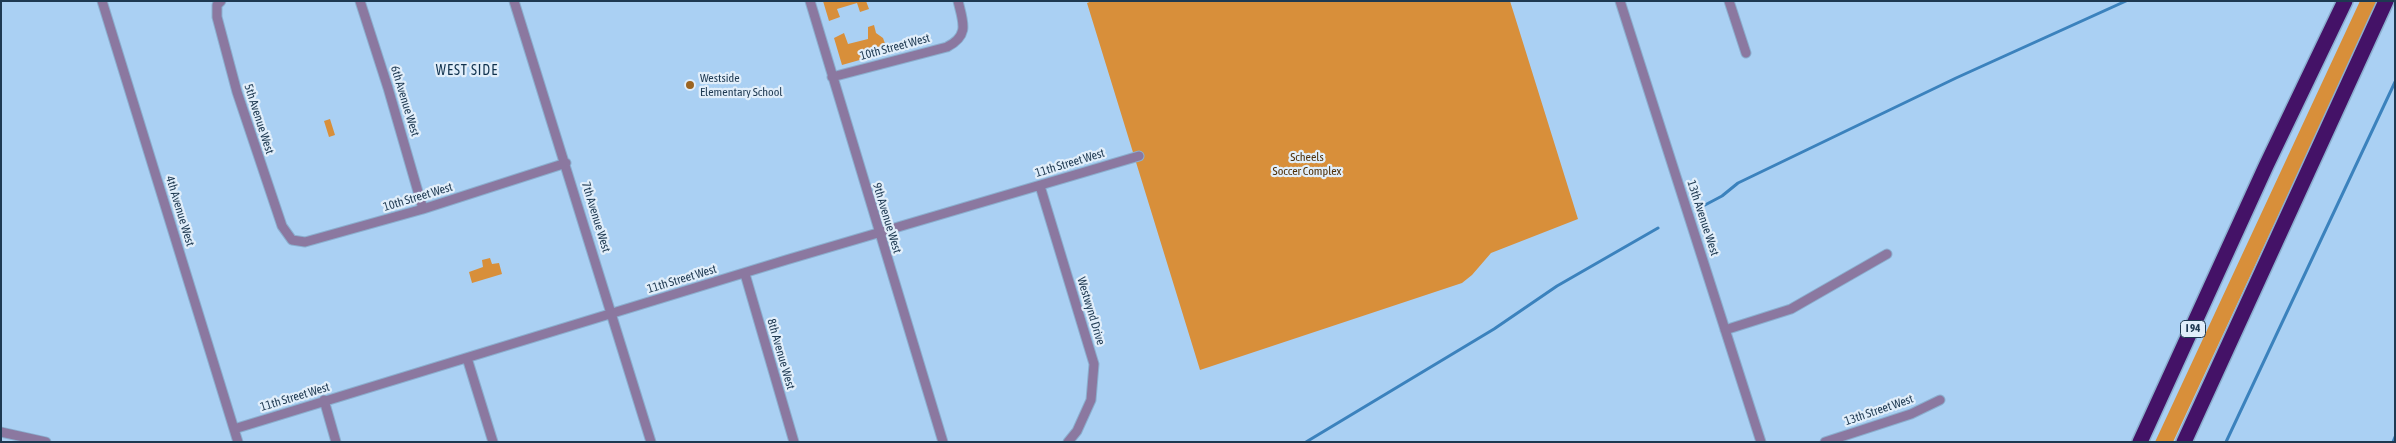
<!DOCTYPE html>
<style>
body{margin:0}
#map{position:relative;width:2396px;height:443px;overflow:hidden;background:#aad0f3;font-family:"Asap Condensed",sans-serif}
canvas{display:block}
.frame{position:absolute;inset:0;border:2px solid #1e3951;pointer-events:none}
</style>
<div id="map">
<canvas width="2396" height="443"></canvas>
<div class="frame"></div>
</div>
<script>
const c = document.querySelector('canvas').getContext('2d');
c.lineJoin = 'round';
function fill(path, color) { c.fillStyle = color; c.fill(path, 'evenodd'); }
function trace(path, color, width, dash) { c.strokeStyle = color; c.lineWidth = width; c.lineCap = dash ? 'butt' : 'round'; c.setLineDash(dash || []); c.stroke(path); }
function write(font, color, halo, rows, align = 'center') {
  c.font = font + ' "Asap Condensed",sans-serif'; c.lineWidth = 4.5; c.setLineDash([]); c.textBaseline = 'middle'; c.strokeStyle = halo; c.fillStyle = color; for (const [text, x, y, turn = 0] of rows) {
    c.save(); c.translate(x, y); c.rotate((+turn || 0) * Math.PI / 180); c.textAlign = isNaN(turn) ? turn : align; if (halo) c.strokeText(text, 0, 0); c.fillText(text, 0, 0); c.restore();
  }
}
fill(new Path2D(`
 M823,1H866L869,9L860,12L857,3L837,9L840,17L829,21Z
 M1092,1H1510L1578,219L1491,253L1472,275L1462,283L1200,370L1087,3Z
 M2360,1H2378L2173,442H2155Z
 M874,25L876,33L883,38L888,52L842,65L834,38L844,33L848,44L868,39V27Z
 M330,119L335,135L329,137L324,121Z
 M490,258L492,264L499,263L502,274L472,283L469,272L483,267L482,260Z`), '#d88f3a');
trace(new Path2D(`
 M1705,205L1722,196L1738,183L1956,78L2126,1
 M1306,442L1494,329L1557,286L1658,228
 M2226,442L2395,82
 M2393,442L2395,437`), '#3b82bd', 3);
const minor = new Path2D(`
 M102,1L238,442
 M221,1L217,5V17L237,92L282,226L292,240L305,242L423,209L566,163
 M360,1L388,88L423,209
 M514,1L651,442
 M810,1L943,442
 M1620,1L1761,442
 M1729,1L1746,53
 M832,77L947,47C970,35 963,22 958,1
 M1040,186L1094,364L1091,400L1077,431L1068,442
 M745,274L794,442
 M1725,330L1791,309L1887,254
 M467,358L493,442
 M324,400L336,442
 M234,429L786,260L1139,156
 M1,432L46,442
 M1825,442L1911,414L1940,400`);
const motorway = new Path2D(`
 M2140,442L2266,166L2345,1
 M2184,442L2386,1`);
trace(minor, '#8bafcf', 11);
trace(motorway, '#8bafcf', 18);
trace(minor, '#8b78a0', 9);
trace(motorway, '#441267', 15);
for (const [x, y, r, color] of [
 [690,85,5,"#9c6420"]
]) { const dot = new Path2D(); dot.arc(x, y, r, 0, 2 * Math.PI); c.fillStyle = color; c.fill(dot); trace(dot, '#e1eefa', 2); }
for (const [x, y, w] of [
 [2193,329,25]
]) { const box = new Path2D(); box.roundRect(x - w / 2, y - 8.5, w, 17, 4); c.fillStyle = '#e1eefa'; c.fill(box); trace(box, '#1e3951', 1); }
write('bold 11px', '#1e3951', null, [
 ["I 94",2193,329]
]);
write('12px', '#1e3951', '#e1eefa', [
 ["10th Street West",895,47,-15],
 ["6th Avenue West",405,101,73],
 ["5th Avenue West",259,119,72],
 ["11th Street West",1070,163,-17],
 ["10th Street West",418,197,-17],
 ["4th Avenue West",180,211,73],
 ["7th Avenue West",596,217,73],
 ["9th Avenue West",887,218,73],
 ["13th Avenue West",1703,218,72],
 ["11th Street West",682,279,-17],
 ["Westwynd Drive",1091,311,73],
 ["8th Avenue West",781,354,74],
 ["11th Street West",295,397,-17],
 ["13th Street West",1879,410,-19]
]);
write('12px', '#1e3951', '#e1eefa', [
 ["Westside",700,78],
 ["Elementary School",700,92]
], 'left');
write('12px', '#4f3009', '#e1eefa', [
 ["Scheels",1307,157],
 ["Soccer Complex",1307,171]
]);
c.letterSpacing = '1px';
write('14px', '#0f314d', '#e1eefa', [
 ["WEST SIDE",467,71]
]);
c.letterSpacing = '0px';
</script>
